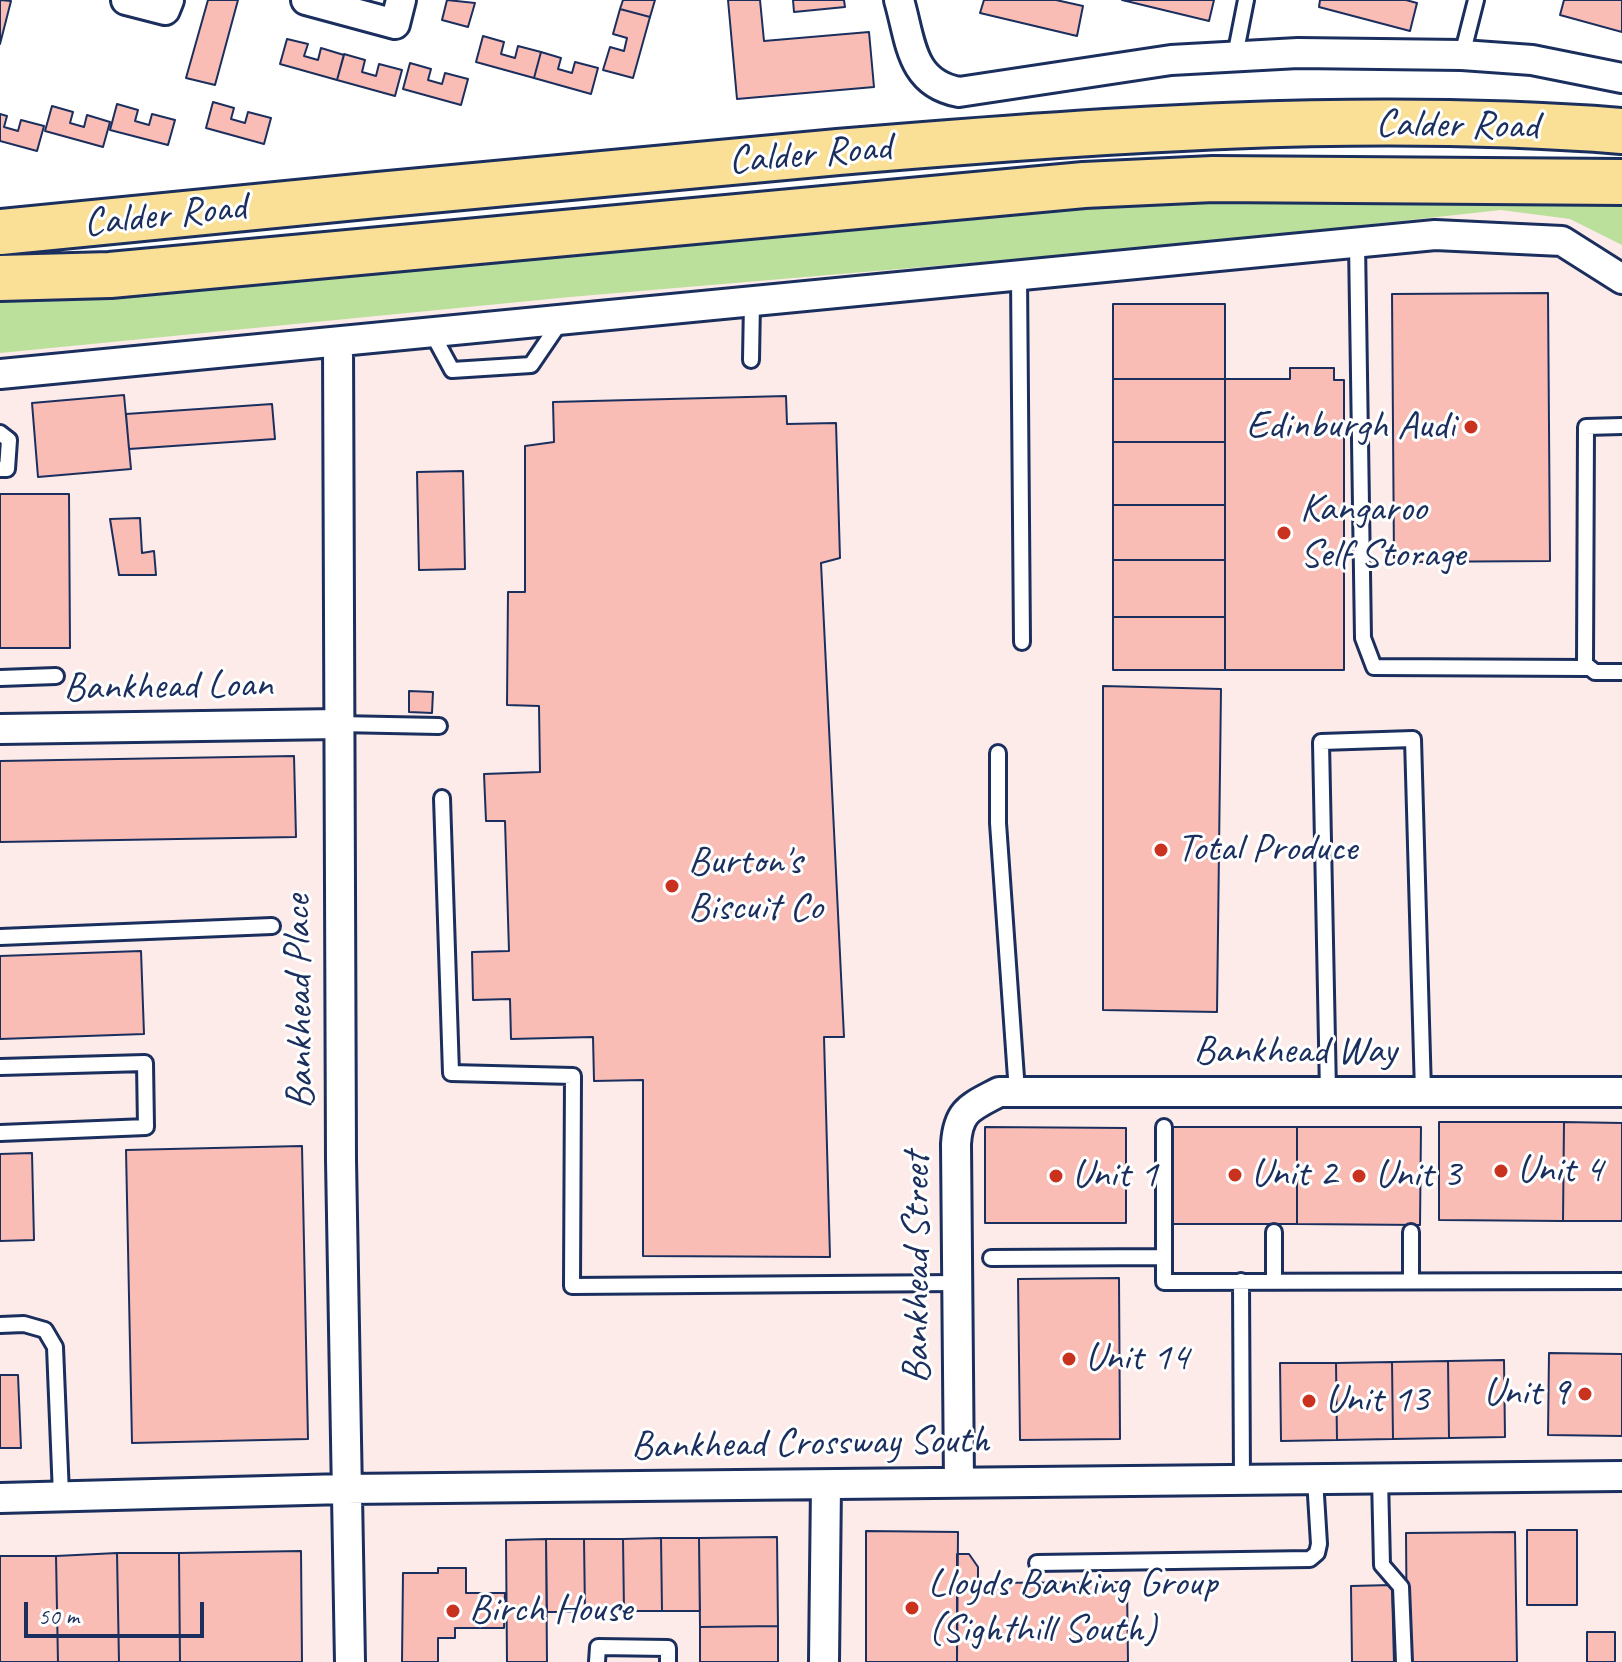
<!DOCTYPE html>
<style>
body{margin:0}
#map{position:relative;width:1622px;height:1662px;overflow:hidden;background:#fff;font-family:Caveat,sans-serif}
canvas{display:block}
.scale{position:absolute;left:24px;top:1602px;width:180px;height:36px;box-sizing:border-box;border:4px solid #1b2f5e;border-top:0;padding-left:10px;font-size:24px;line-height:28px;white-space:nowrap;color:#1b2f5e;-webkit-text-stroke:6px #fff;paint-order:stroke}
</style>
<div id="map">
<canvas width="1622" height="1662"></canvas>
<div class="scale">50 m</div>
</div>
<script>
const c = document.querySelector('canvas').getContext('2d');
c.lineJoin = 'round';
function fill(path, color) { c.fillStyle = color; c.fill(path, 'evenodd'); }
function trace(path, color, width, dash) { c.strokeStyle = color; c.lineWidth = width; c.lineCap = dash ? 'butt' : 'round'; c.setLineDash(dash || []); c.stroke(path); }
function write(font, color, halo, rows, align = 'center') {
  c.font = font + ' Caveat,sans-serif'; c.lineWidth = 6; c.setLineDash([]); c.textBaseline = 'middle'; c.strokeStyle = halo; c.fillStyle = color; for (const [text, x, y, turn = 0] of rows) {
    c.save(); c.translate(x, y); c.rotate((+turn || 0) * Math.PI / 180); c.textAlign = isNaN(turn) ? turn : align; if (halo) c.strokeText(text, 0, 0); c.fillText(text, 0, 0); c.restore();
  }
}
fill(new Path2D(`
 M1240,193L1622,198V1662H0V299L953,222Z`), '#fdebe9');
fill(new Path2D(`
 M1240,193L1622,198V245L1570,219L1501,210L1182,245L570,297L0,353V299L387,261L953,222Z`), '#bbe09b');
const building = new Path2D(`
 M0,0L11,1L0,44Z
 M208,0H238L215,85L186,78Z
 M447,0L475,3L468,27L442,20Z
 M623,0H655L650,17L620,9Z
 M728,0H760L764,41L869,32L874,87L737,99Z
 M793,0H844L845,7L794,12Z
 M984,0H1056L1083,6L1077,36L980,13Z
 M1122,0H1214L1209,21Z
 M1320,0H1406L1417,3L1410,31L1319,7Z
 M1564,0H1622V32L1560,15Z
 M620,9L650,17L633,78L603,70L610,47L624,51L627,38L613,34Z
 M483,36L504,42L501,54L515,58L518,46L541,52L534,78L476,62Z
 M287,39L308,44L304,56L318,60L321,48L344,55L337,80L280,64Z
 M541,52L561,58L558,69L572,73L575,62L598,68L591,94L534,78Z
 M344,54L365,60L362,72L376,76L379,64L402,70L395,96L337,80Z
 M410,63L431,69L428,80L442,84L445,73L468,79L461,105L403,89Z
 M213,102L234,108L231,119L245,123L248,112L271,118L264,144L206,128Z
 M117,104L138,110L135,121L149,125L152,114L175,120L168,145L110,130Z
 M52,106L73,112L70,123L84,127L87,115L110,122L103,147L45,131Z
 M0,114L7,116L4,127L18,131L21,120L44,126L37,151L0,141Z
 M1548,293L1550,561L1394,562L1392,294Z
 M1113,304H1225V379H1113Z
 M1290,368H1334V380H1344V670H1225V379H1290Z
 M1113,379H1225V442H1113Z
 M124,395L131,469L38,477L32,403Z
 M786,396L787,424L836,423L840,558L821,563L844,1037H824L830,1257L643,1256V1080L594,1081L593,1037L511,1039L510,999L473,1000L472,952L509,951L505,821H486L484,774L540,772L539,706L507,705L508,592H525V446L554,442L553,402Z
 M272,404L275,439L129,449L126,414Z
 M1113,442H1225V505H1113Z
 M463,471L465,569L419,570L417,472Z
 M0,494H69L70,648H0Z
 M1113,505H1225V560H1113Z
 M140,518L142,553L154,551L156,575H119L110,519Z
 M1113,560H1225V617H1113Z
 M1113,617H1225V670H1113Z
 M1103,686L1221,689L1217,1012L1103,1010Z
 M409,691L433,692L432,713L409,712Z
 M294,756L296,837L0,842V761Z
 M141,951L144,1034L0,1039V956Z
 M1439,1122H1564L1563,1221L1439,1220Z
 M1564,1122L1622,1123V1221H1563Z
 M985,1127L1126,1128V1223H985Z
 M1173,1127H1297V1224H1173Z
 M1297,1127H1421L1420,1225L1297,1224Z
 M302,1146L308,1439L132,1443L126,1150Z
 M32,1153L34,1240L0,1241V1154Z
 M1119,1278L1120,1439L1020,1440L1018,1279Z
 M1549,1353L1622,1354V1436L1548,1435Z
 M1504,1360L1505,1437L1449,1438L1448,1361Z
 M1448,1361L1449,1438L1393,1439L1392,1362Z
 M1392,1362L1393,1439L1337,1440L1336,1363Z
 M1280,1363H1336L1337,1440L1281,1441Z
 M0,1375H18L21,1448H0Z
 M1527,1530H1577V1605H1527Z
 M866,1531L958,1532L957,1662H866Z
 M1515,1532L1517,1662H1407L1406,1533Z
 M777,1537L778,1626L700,1627L699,1538Z
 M661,1538H699L700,1611H662Z
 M661,1538L662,1611H624L623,1539Z
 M546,1539L547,1662H507L506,1540Z
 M546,1539H584L585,1612H547Z
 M584,1539H623L624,1611L585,1612Z
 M301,1551L302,1662H180L179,1553Z
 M117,1553L119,1662H58L56,1556Z
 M117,1553H179L180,1662H119Z
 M957,1554H969L978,1567V1583L1127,1582L1128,1662H957Z
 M0,1556H56L58,1662H0Z
 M438,1568H466V1593H505L504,1628H455V1638H438V1662H402L403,1573H438Z
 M1392,1585L1394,1662H1352L1351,1586Z
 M778,1626V1662H700V1627Z
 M1587,1632H1615V1662H1587Z`);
fill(building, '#f9bdb6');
trace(building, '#1b2f5e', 2);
const service = new Path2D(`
 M1462,55L1476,0
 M1235,56L1246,0
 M1357,243L1363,638L1374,667L1589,668
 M1019,276L1022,642
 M432,333L452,370L531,365L561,321
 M751,360L752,302
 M1622,426L1586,427L1585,664L1595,672H1622
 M0,433L9,440L7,469H0
 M0,678L56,676
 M338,724L439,726
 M998,753V823L1017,1092
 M442,798L451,1073L573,1076L572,1286L957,1283
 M0,937L272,926
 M0,1067L145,1063L146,1127L0,1133
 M1328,1092L1321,742L1413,739L1423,1092
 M1164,1127V1282L1622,1281
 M1274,1232V1281
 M1411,1232V1281
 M991,1258L1164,1257
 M1241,1281L1242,1480
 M0,1325L24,1324L45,1330L55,1347L61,1495
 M1380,1478L1382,1565L1401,1587L1404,1662
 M1037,1563L1310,1559L1317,1553L1319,1544L1315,1479
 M597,1662L598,1647L668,1648V1662`);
const minor = new Path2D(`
 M126,0L165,10L169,0
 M306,0L395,24L401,0
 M899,0C911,41 910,83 959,92L1171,60L1298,53L1462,55L1532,60L1622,78
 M338,342L341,1160L350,1662
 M0,374L1435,235L1562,241L1622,279
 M0,729L338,724
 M959,1482L956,1144C958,1110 971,1107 999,1092H1622
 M0,1498L345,1489L1622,1476
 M824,1662L826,1485`);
const primary = new Path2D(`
 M0,232C279,205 559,176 838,152C1099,130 1361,111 1622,131
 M0,278L110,275L1084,185L1213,179L1622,182`);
trace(service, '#1b2f5e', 20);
trace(minor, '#1b2f5e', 34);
trace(primary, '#1b2f5e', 50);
trace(service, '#fff', 14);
trace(minor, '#fff', 28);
trace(primary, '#f9e096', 44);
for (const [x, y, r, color] of [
 [1471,427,8,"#c8321e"],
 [1284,533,8,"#c8321e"],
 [1161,850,8,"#c8321e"],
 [672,886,8,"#c8321e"],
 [1501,1171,8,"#c8321e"],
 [1235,1175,8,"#c8321e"],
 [1056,1176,8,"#c8321e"],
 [1359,1176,8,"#c8321e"],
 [1069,1359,8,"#c8321e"],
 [1585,1394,8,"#c8321e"],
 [1309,1401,8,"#c8321e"],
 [912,1608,8,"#c8321e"],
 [453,1611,8,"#c8321e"]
]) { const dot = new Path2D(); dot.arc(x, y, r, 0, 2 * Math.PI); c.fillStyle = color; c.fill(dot); trace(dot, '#fff', 3); }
write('40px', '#1b2f5e', '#fff', [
 ["Calder Road",1457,126,1],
 ["Calder Road",810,155,-5],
 ["Calder Road",165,216,-6],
 ["Bankhead Loan",168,687,-1],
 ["Bankhead Place",300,1002,-91],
 ["Bankhead Way",1295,1052],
 ["Bankhead Street",918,1268,-90],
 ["Bankhead Crossway South",810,1444,-1]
]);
write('40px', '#1b2f5e', '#fff', [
 ["Edinburgh Audi",1455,427,"right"],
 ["Kangaroo",1300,510],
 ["Self Storage",1300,556],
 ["Total Produce",1177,850],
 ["Burton's",688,863],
 ["Biscuit Co",688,909],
 ["Unit 4",1517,1171],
 ["Unit 2",1251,1175],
 ["Unit 1",1072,1176],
 ["Unit 3",1375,1176],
 ["Unit 14",1085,1359],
 ["Unit 9",1569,1394,"right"],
 ["Unit 13",1325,1401],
 ["Lloyds Banking Group",928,1585],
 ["(Sighthill South)",928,1631],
 ["Birch House",469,1611]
], 'left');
</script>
